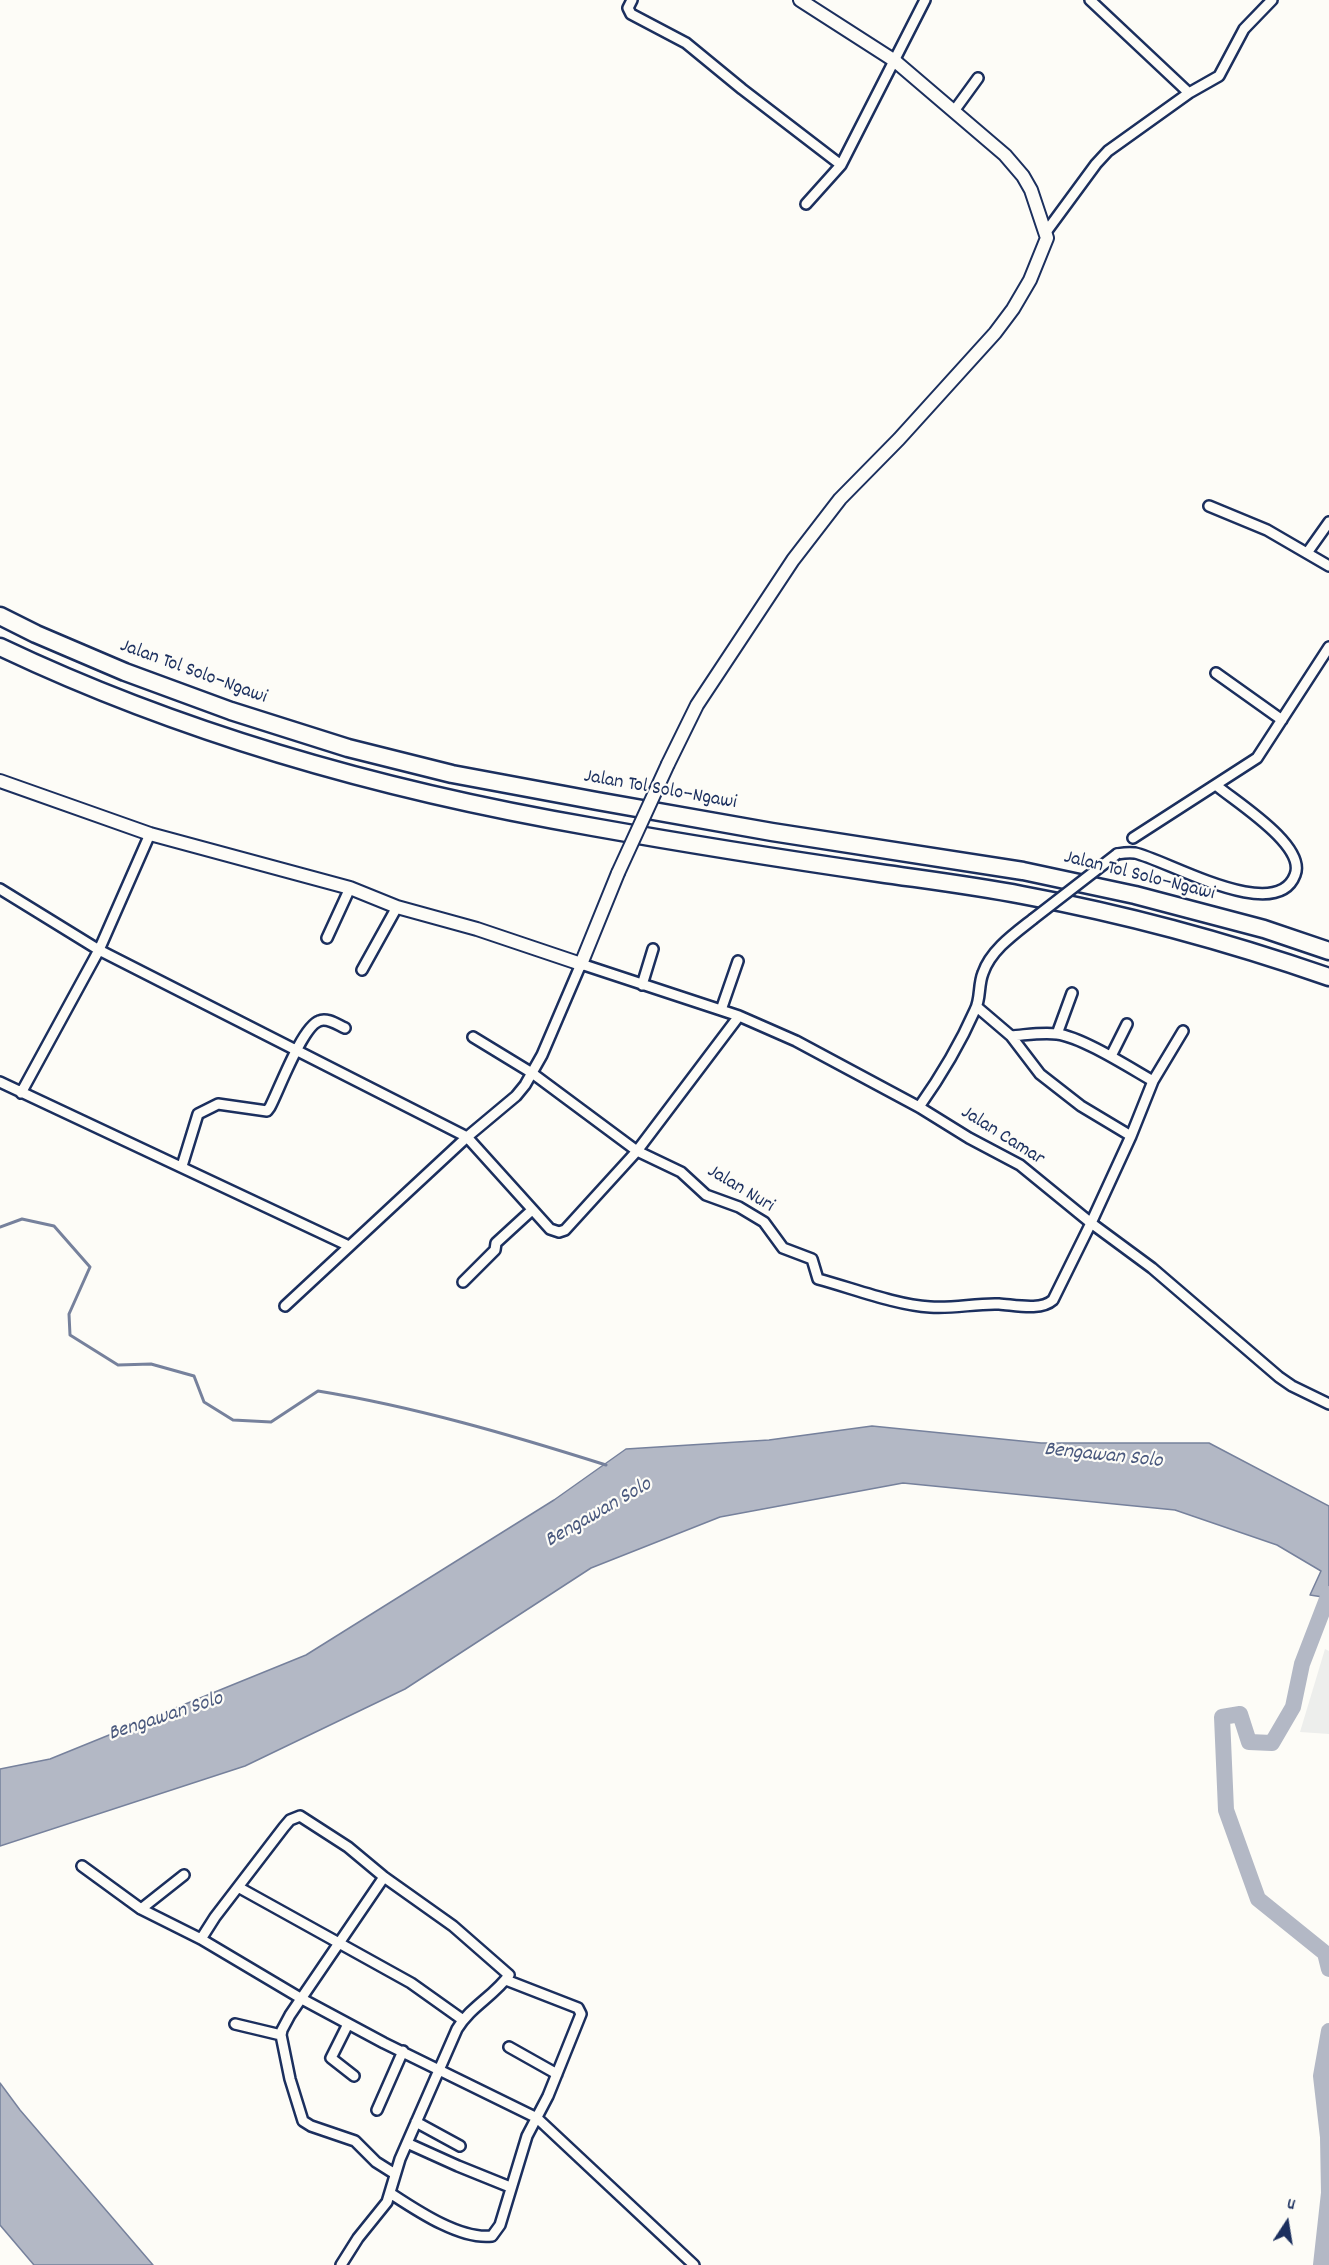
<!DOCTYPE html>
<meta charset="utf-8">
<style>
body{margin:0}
#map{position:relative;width:1329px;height:2265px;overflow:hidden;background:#fdfcf7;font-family:Dekko,sans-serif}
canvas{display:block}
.north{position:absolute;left:1257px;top:2193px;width:60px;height:60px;-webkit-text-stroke:4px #fdfcf7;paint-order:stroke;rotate:12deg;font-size:16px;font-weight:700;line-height:24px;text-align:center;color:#1b2f5e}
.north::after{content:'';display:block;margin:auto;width:21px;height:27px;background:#1b2f5e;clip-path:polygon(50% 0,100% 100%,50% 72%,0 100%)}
</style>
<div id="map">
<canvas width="1329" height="2265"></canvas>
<div class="north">U</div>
</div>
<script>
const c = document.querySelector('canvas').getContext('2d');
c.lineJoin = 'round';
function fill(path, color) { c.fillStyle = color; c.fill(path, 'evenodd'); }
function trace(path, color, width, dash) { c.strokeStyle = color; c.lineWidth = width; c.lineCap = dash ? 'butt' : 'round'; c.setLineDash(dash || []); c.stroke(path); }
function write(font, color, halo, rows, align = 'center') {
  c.font = font + ' Dekko,sans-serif'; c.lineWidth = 4.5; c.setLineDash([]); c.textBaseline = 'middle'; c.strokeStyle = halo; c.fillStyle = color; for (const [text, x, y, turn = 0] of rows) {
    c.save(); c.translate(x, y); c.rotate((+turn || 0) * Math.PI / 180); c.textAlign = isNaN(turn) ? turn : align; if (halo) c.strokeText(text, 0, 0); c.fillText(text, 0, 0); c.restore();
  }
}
fill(new Path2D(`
 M1325,1649L1329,1651V1734L1300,1732Z`), '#edeeec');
const water = new Path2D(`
 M872,1426L1041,1443H1209L1329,1506V1598L1310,1595L1321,1571L1277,1545L1175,1510L903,1483L720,1517L591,1568L405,1689L245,1766L0,1846V1769L50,1759L306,1655L554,1500L626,1449L769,1440Z
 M0,2083L20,2110L153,2265H34L0,2225Z`);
fill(water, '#b3b8c5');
trace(water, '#76819c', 1.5);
trace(new Path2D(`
 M0,1227L22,1219L54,1226L90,1267L69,1314L70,1335L118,1365L151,1364L194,1376L204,1402L233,1420L271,1422L318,1391C416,1407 511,1435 606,1465`), '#76819c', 3);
trace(new Path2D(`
 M1329,1594L1302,1664L1293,1707L1272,1743L1249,1742L1240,1714L1222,1717L1226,1810L1258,1899L1325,1953L1329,1969
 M1321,2265L1329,2193L1328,2137L1321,2076L1329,2031`), '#b3b8c5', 16);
const minor = new Path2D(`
 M632,0L628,8L631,14L686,43L742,89L841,165
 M1090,0L1189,93
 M954,111L978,78
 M806,204L841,165L925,0
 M1046,232L1096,164L1108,151L1189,93L1219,76L1244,29L1272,0
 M1209,506L1267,530L1329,566
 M1307,553L1329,522
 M1216,673L1282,720
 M1133,838L1257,758L1329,647
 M1117,854C1123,853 1128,852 1135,853C1167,860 1276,925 1295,875C1307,846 1236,802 1217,786
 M0,889L99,950L467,1137L550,1229L559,1232L565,1230L637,1151L739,1016
 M327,938L350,888
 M362,970L397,907
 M642,985L653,949
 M977,1007L1011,1036C1026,1035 1042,1032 1057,1034C1082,1037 1130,1068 1153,1081
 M721,1010L738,961
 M1057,1034L1072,993
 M1011,1036L1040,1074L1081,1106L1131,1136
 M473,1037L532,1073L637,1151L681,1172L706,1195L739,1207L764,1222L783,1248L812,1259L818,1279C852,1288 896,1305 930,1307C953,1309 976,1303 999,1304C1015,1305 1041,1311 1053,1300L1091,1223L1131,1136L1153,1081L1183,1031
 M1111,1056L1127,1024
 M0,1082L349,1246
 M21,1093L99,950L150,834
 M919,1107C941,1076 960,1044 975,1010C981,999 978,985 983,973C991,950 1014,934 1033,919
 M182,1166L198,1114L218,1104L267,1111L270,1107C279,1090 302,1027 319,1021C327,1017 338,1025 345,1028
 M463,1282L495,1250L496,1243L532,1210
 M285,1306L467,1137L516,1096L525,1085L542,1055L581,964L739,1016L796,1041L919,1107L969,1138L1020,1165L1091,1223L1152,1268L1279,1377L1292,1386L1329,1404
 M82,1866L141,1909L201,1939L302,1999L384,2043L537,2118L694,2265
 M384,1877L290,2015L282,2030L281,2035L290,2079L303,2121L311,2126L355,2141L376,2162L395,2174
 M238,1887L411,1983L463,2020
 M141,1909L184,1875
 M201,1939L215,1917L284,1827L290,1820L300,1816L348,1847L384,1877L453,1926L509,1975C494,1996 470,2007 457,2029L400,2159L387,2202L358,2238L341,2265
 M235,2024L281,2035
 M348,2024L331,2058L354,2076
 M509,2047L557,2074
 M377,2110L403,2051
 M416,2122L460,2146
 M407,2143L458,2166L510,2187
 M390,2193C416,2210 460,2240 492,2236L500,2225L527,2136L548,2096L581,2014L578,2008L506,1980`);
const tertiary = new Path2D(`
 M668,764L697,705L793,560L840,499L899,439L995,333L1013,309L1030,280L1047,238L1031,190L1023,176L1005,155L895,61L800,0
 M0,781L150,834L350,888L397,907L477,929L581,964L618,873`);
const motorway = new Path2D(`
 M0,616L36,634L125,672L231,711L348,748L452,774L597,801L772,832L1023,871L1135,895L1264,929L1329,951
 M0,647C187,736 389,792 593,827C688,844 783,859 879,873C927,880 975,886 1022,895C1125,914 1231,943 1329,977`);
trace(minor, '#1b2f5e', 14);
trace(tertiary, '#1b2f5e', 16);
trace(motorway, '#1b2f5e', 21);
trace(minor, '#fdfcf7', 9);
trace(tertiary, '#fdfcf7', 12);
trace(motorway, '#fdfcf7', 16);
const minorBridge = new Path2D(`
 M1033,919L1117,854`);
const tertiaryBridge = new Path2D(`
 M618,873L668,764`);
trace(minorBridge, '#1b2f5e', 14, []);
trace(tertiaryBridge, '#1b2f5e', 16, []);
trace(minorBridge, '#fdfcf7', 9);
trace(tertiaryBridge, '#fdfcf7', 12);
write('20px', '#1b2f5e', '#fdfcf7', [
 ["Jalan Tol Solo–Ngawi",193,673,20],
 ["Jalan Tol Solo–Ngawi",660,791,10],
 ["Jalan Tol Solo–Ngawi",1139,877,14],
 ["Jalan Camar",1002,1137,32],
 ["Jalan Nuri",740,1190,31]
]);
write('italic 21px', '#49587d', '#fdfcf7', [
 ["Bengawan Solo",1103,1457,6],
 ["Bengawan Solo",599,1514,-30],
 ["Bengawan Solo",166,1718,-18]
]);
</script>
